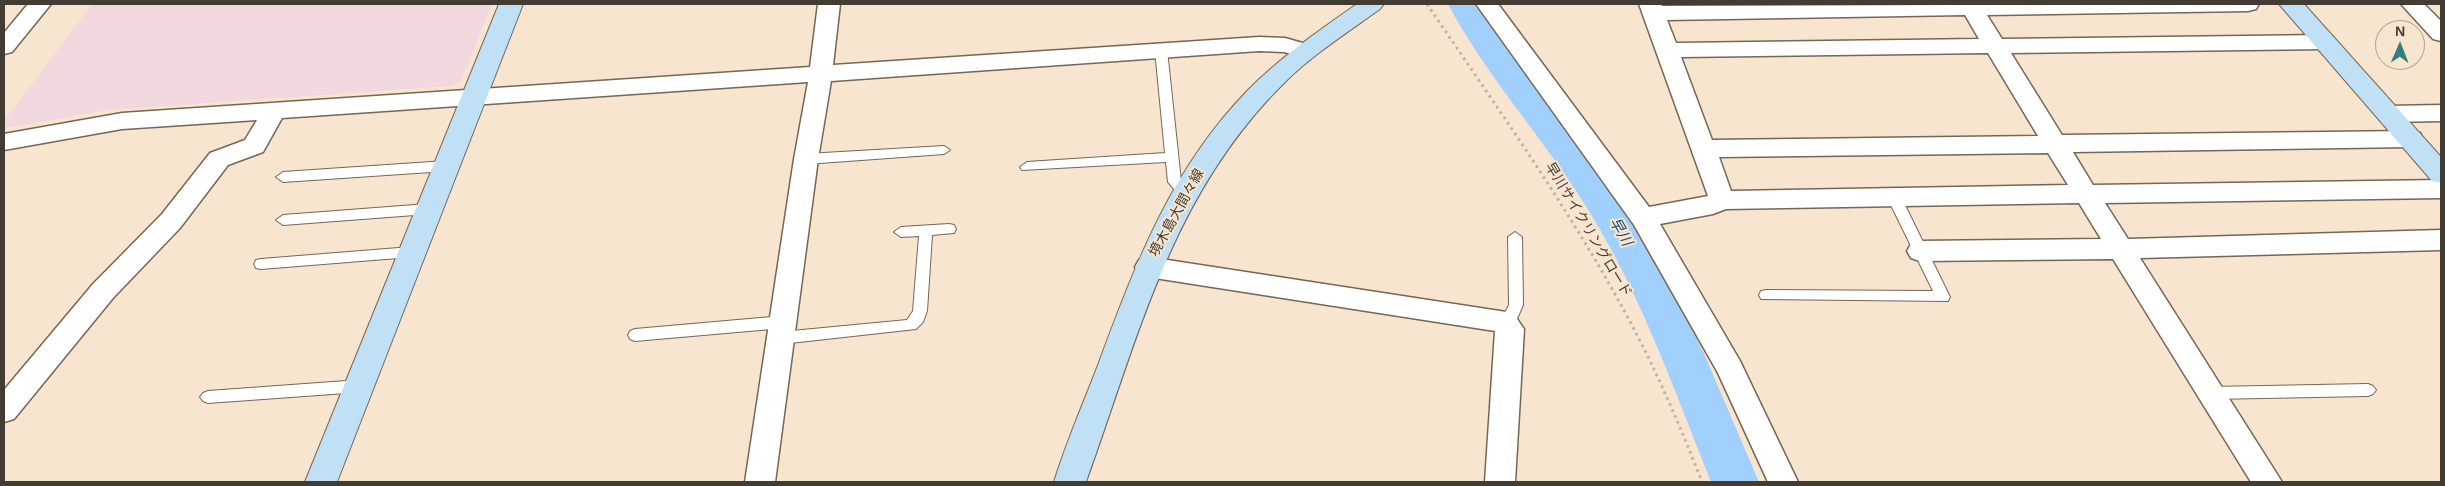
<!DOCTYPE html>
<meta charset="utf-8">
<style>
body{margin:0}
#map{position:relative;width:2445px;height:486px;overflow:hidden;background:#f8e5cf;font-family:Helvetica,sans-serif}
canvas{display:block}
.frame{position:absolute;inset:0;border:5px solid #433c33;pointer-events:none}
.north{position:absolute;left:2375px;top:20px;width:50px;height:50px;box-sizing:border-box;background:#f8e5cf;border:1px solid #b0a191;border-radius:50%;rotate:1deg;font-size:14px;font-weight:700;line-height:20px;text-align:center;color:#433c33}
.north::after{content:'';display:block;margin:auto;width:18px;height:22px;background:#367f7e;clip-path:polygon(50% 0,100% 100%,50% 72%,0 100%)}
</style>
<div id="map">
<canvas width="2445" height="486"></canvas>
<div class="frame"></div>
<div class="north">N</div>
</div>
<script>
const c = document.querySelector('canvas').getContext('2d');
c.lineJoin = 'round';
function fill(path, color) { c.fillStyle = color; c.fill(path, 'evenodd'); }
function trace(path, color, width, dash) { c.strokeStyle = color; c.lineWidth = width; c.lineCap = dash ? 'butt' : 'round'; c.setLineDash(dash || []); c.stroke(path); }
function write(font, color, halo, rows, align = 'center') {
  c.font = font + ' Helvetica,"Noto Sans JP",sans-serif'; c.lineWidth = 4; c.setLineDash([]); c.textBaseline = 'middle'; c.strokeStyle = halo; c.fillStyle = color; for (const [text, x, y, turn = 0] of rows) {
    c.save(); c.translate(x, y); c.rotate((+turn || 0) * Math.PI / 180); c.textAlign = isNaN(turn) ? turn : align; if (halo) c.strokeText(text, 0, 0); c.fillText(text, 0, 0); c.restore();
  }
}
fill(new Path2D(`
 M92,4H492L461,80L451,86L107,110L6,128L4,121Z`), '#f1d7de');
fill(new Path2D(`
 M1448,4H1482L1533,80L1607,175L1664,270L1705,356L1759,482H1711C1672,384 1637,283 1578,194C1536,130 1484,72 1448,4Z`), '#a1d0fc');
const lane = new Path2D(`
 M1161,46L1167,50L1181,181L1192,193L1190,196H1180L1168,182L1166,162L1022,170L1020,167L1027,162L1165,153L1155,50Z
 M944,146L950,150L944,154L806,164L800,159L806,154Z
 M446,161L453,166L446,171L283,182L276,177L283,172Z
 M1894,192L1901,197L1950,297L1948,301L1761,299L1759,295L1761,291L1766,290L1933,291L1887,197Z
 M428,204L435,209L428,214L283,225L276,220L283,215Z
 M949,224L954,225L956,229L954,233L932,235L927,311L923,322L916,329L781,344L776,342L774,338L776,334L781,332L907,320L913,311L919,236L901,237L894,232L901,227Z
 M1515,232L1522,237L1523,305L1517,319L1503,327L1498,325L1496,321L1506,311L1509,305L1508,237Z
 M411,247L418,252L411,257L261,269L256,268L254,264L256,260L261,259Z
 M783,316L788,318L790,322L788,326L783,328L635,341L630,339L628,335L630,331L635,329Z
 M360,380L365,382L368,386L365,390L360,392L208,403L203,401L200,397L203,393L208,391Z
 M2368,384L2373,386L2376,390L2373,394L2368,396L2211,399L2206,397L2203,393L2206,389L2211,387Z`);
const street = new Path2D(`
 M28,4H51L12,52L4,54V33Z
 M818,4H840L833,65L1259,37L1285,38L1313,46L1316,51L1313,56L1305,58L1284,52L1259,51L831,81L818,159L775,482H745L794,159L808,82L282,118L263,152L228,165L180,228L113,298L14,419L4,422V390L93,284L162,214L210,153L245,140L257,120L122,129L4,150V134L122,113L810,67Z
 M1476,4H1498L1649,207L1708,196L1639,4H1661L1662,6L2259,4L2256,9L2248,11L1987,15L2002,39L2325,35L2333,37L2336,42L2333,47L2325,49L2011,53L2062,135L2411,131L2420,133L2423,139L2420,145L2411,147L2073,152L2093,185L2441,180V198L2105,203L2128,239L2441,230V250L2140,258L2282,482H2251L2113,259L1920,261L1911,258L1907,251L1911,244L1920,241L2101,239L2079,203L1726,209L1713,214L1660,224L1740,361L1798,482H1768L1718,373L1634,225ZM1965,15L1979,39L1676,43L1667,20ZM1988,53L2038,136L1712,140L1681,57ZM2048,153L2068,185L1731,191L1719,157Z
 M2401,4H2424L2441,21V41L2433,39Z
 M2441,105V121L2388,122L2380,120L2376,114L2380,108L2388,106Z
 M1148,257L1513,313L1524,329L1515,482H1485L1495,331L1148,277L1139,274L1135,267L1139,260Z`);
const secondary = new Path2D(`
 M499,4H523L337,482H305Z
 M1357,4H1384L1380,9C1348,32 1315,53 1287,80C1171,193 1139,336 1086,482H1054C1066,443 1083,404 1098,365C1136,263 1170,171 1247,91C1281,57 1318,31 1357,4Z
 M2279,4H2304L2441,157V183L2432,181Z`);
trace(lane, '#776653', 2);
trace(street, '#776653', 3);
trace(secondary, '#776653', 2);
trace(new Path2D(`
 M1427,4C1500,112 1576,218 1636,333C1661,381 1682,431 1702,482`), '#c0b09f', 3, [2.5, 4]);
fill(lane, '#fff');
fill(street, '#fff');
fill(secondary, '#bfe0f5');
write('14px', '#433c33', '#f8e5cf', [
 ["境木島大間々線",1177,213,-61],
 ["早川サイクリングロード",1588,230,59]
]);
write('italic 15px', '#184973', '#f8e5cf', [
 ["早川",1620,232,60]
]);
</script>
